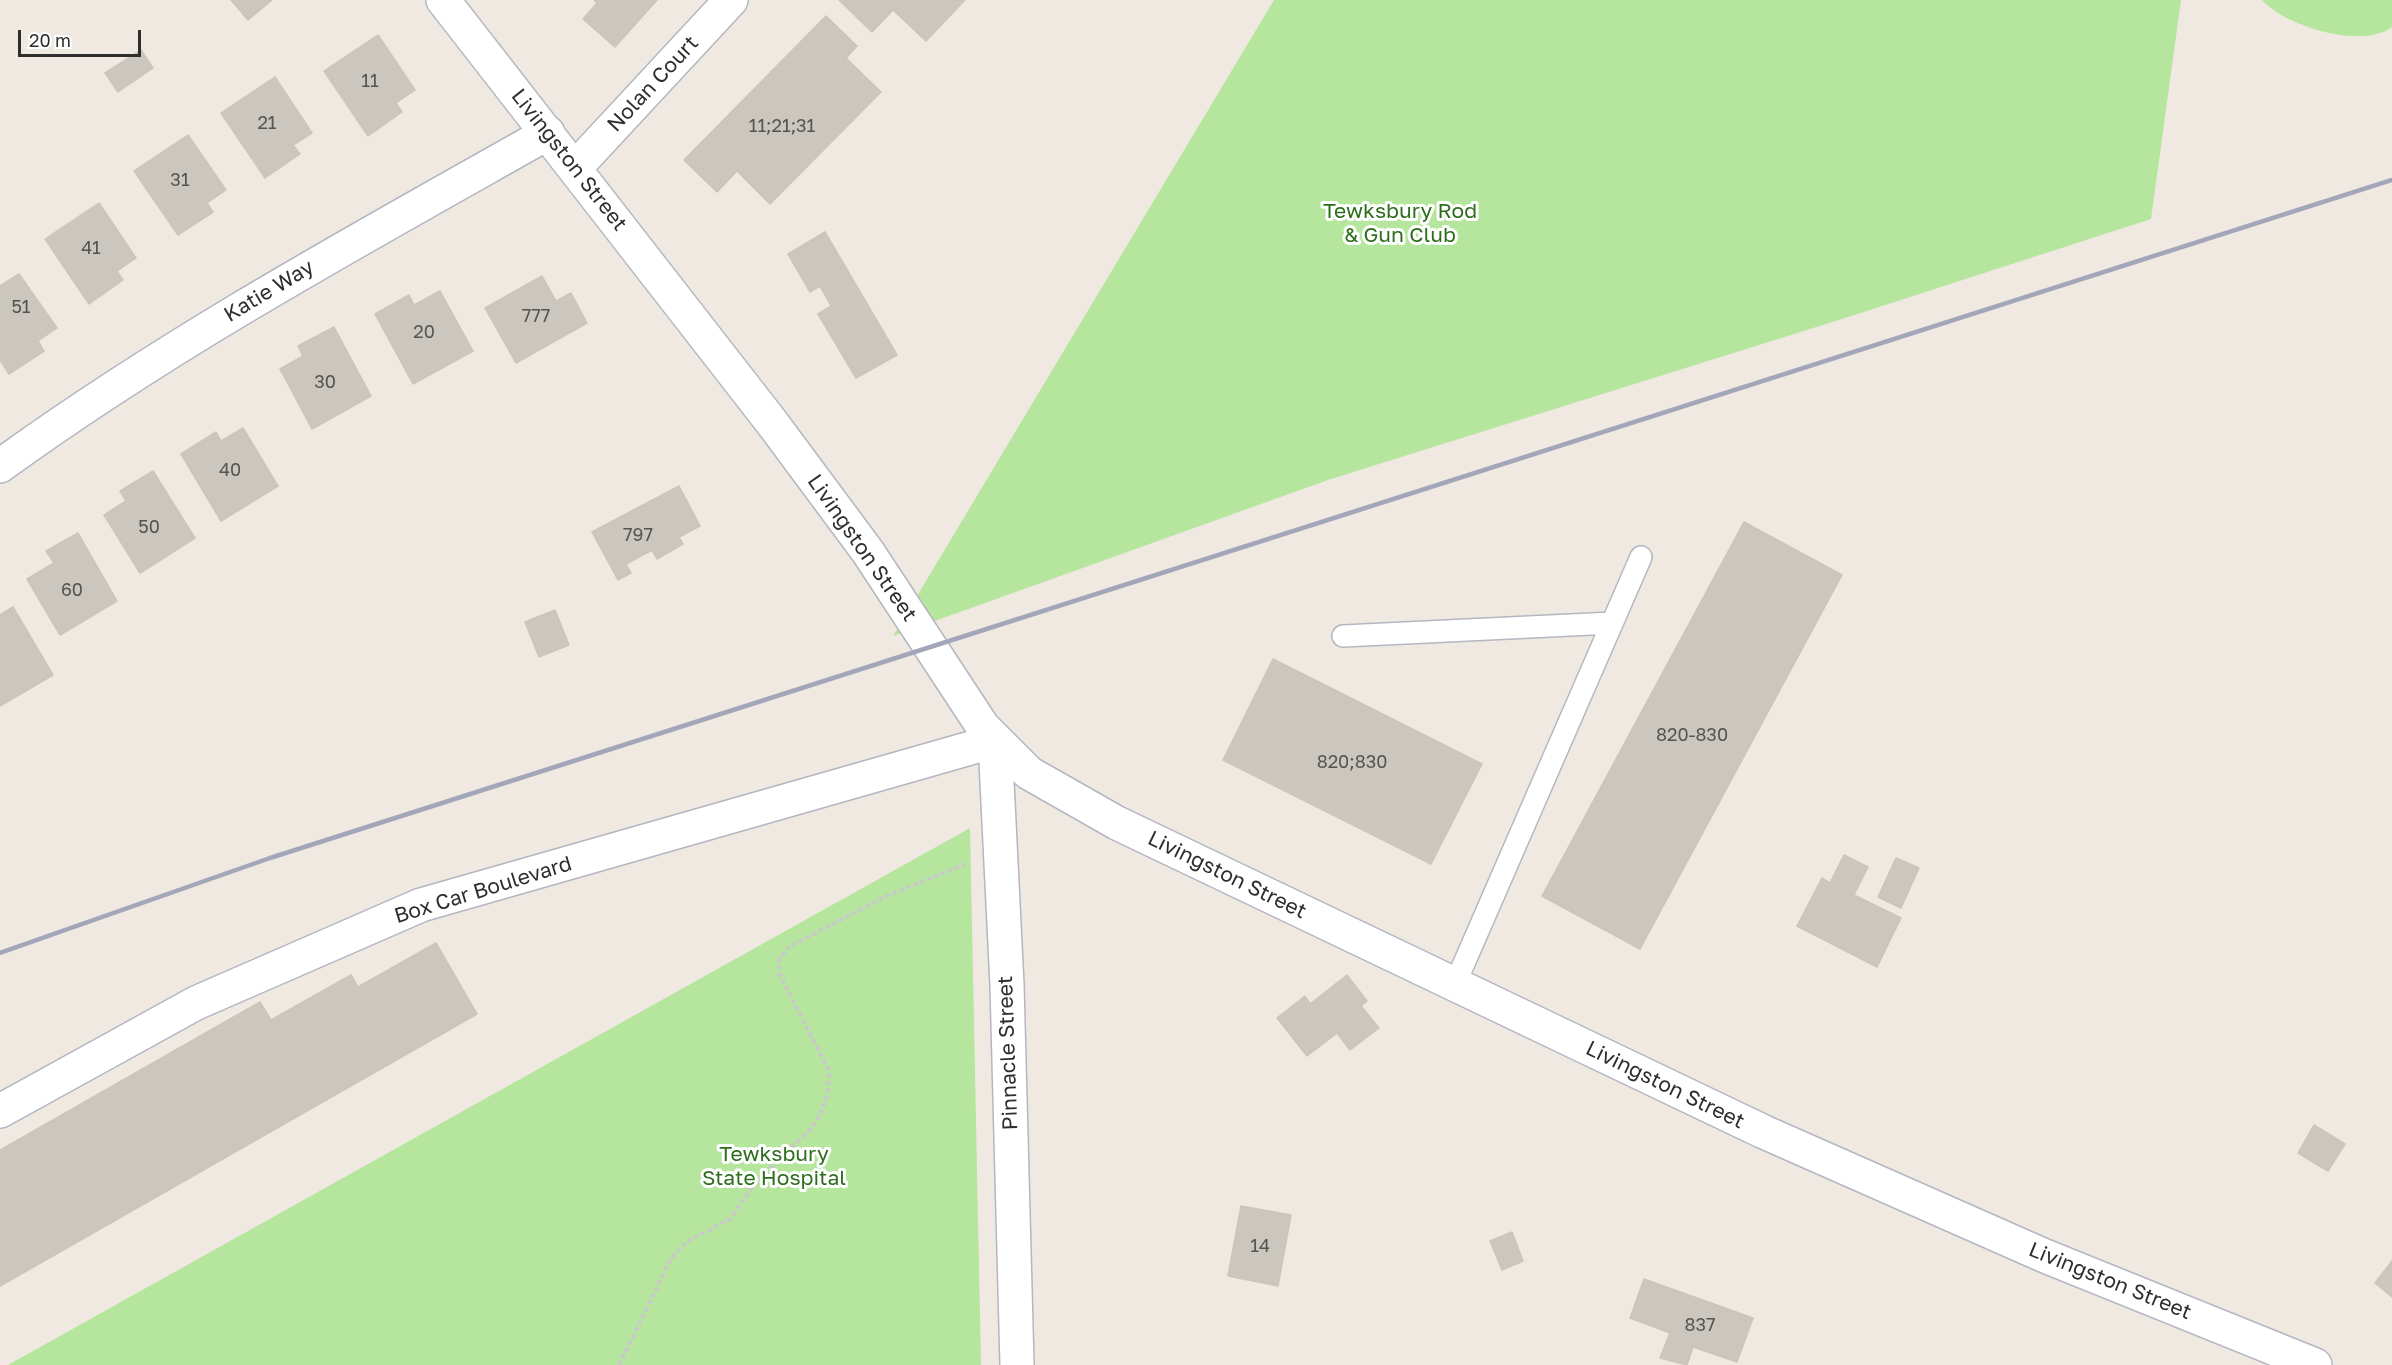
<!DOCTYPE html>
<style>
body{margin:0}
#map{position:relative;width:2392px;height:1365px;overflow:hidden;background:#efe9e1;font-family:"Golos Text",sans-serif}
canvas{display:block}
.scale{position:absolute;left:18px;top:30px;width:123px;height:27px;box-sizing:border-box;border:3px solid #2e2e2e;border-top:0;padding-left:8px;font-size:18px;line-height:21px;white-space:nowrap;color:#2e2e2e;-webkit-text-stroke:4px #fff;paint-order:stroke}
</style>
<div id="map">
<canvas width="2392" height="1365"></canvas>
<div class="scale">20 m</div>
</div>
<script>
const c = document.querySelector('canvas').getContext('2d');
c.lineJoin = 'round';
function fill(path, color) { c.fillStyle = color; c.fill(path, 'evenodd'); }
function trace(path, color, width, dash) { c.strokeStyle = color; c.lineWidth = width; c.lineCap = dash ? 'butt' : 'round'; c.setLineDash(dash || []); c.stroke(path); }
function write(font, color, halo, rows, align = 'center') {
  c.font = font + ' "Golos Text",sans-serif'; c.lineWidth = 6; c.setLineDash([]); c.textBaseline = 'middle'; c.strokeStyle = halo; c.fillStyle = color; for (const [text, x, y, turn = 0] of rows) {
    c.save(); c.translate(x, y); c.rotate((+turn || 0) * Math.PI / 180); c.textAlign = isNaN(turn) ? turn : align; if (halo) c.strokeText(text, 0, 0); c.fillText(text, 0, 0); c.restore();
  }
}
fill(new Path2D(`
 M1274,0H2181L2151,219L1842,319L1328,480L893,636Z
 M2262,0H2392V27C2362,50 2285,26 2262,0Z
 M970,828L981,1365H8Z`), '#b6e59e');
const building = new Path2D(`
 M231,0H272L248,20Z
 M594,0H657L615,47L583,19L597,3Z
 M839,0H965L926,41L893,10L872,32Z
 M826,16L857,46L846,58L881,92L770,204L737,171L717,192L684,160Z
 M378,35L415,90L396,103L402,112L368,136L324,71Z
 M141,50L153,68L118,92L105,73Z
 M275,77L312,133L293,145L300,154L265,178L221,113Z
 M188,135L226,190L207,203L213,212L178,235L134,171Z
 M99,203L136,258L117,271L123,280L89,304L45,239Z
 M825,232L897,355L856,378L818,314L831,306L820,286L810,292L788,254Z
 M19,274L57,328L38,341L44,351L9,374L0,360V286Z
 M542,276L556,301L571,293L587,323L516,363L485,308Z
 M440,291L473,351L413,384L375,314L409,295L414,305Z
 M334,327L371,396L312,429L280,369L303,356L298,346Z
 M243,428L278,486L221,521L181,454L216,432L221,441Z
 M153,471L195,538L140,573L104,515L126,501L120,491Z
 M679,486L700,526L679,537L683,544L657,559L652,550L626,564L631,573L618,580L592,532Z
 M1744,522L1842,575L1640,949L1542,896Z
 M78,533L117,601L60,635L27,579L54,563L46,551Z
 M13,607L53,675L0,706V615Z
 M555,610L569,645L539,657L525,622Z
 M1273,659L1482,764L1431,864L1223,760Z
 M1844,855L1868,867L1854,895L1901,918L1877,967L1797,926L1822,878L1830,883Z
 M1896,858L1919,868L1901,908L1878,897Z
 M436,943L477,1014L0,1286V1150L260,1002L271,1020L351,975L358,987Z
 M1347,975L1367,1001L1361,1006L1379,1028L1350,1050L1337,1033L1307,1056L1277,1018L1305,996L1310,1004Z
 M2314,1125L2345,1144L2328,1171L2298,1153Z
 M1241,1206L1291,1215L1278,1286L1228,1276Z
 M1512,1232L1523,1261L1502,1270L1490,1241Z
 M2392,1261V1297L2375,1283Z
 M1644,1279L1753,1318L1737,1362L1693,1347L1687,1365L1660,1358L1670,1333L1630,1318Z`);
fill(building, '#cbc7bf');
trace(building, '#cbc5ba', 1.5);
const service = new Path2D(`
 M1343,636L1612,623
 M1455,984L1641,557`);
const minor = new Path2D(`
 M575,168L731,0
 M0,466C174,340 362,238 548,133
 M0,1111L196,1003L421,905L995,741`);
const tertiary = new Path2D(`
 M443,0L773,424L868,552L983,727L1029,773L1117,823L1764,1132L2045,1256L2315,1365
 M995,741L1007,985L1017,1365`);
trace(service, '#b4b7c1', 24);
trace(minor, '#b4b7c1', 36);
trace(tertiary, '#b4b7c1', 36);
trace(new Path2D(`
 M619,1365L672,1257L688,1241L730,1219L756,1182L812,1128L820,1115L828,1093L829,1071L779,973V959L789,947L882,898L965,864`), '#c9c9c9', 4, [4.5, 3]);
trace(service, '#fff', 21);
trace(minor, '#fff', 33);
trace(tertiary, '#fff', 33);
trace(new Path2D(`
 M0,953L270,858L2392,180`), '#a3a6b8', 4.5);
write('18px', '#555452', null, [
 ["11",370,81],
 ["21",267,123],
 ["11;21;31",782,126],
 ["31",180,180],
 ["41",91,248],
 ["51",21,307],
 ["777",536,316],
 ["20",424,332],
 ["30",325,382],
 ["40",230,470],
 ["50",149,527],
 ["797",638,535],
 ["60",72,590],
 ["820-830",1692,735],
 ["820;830",1352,762],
 ["14",1260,1246],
 ["837",1700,1325]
]);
write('21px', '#2e2e2e', '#fff', [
 ["Nolan Court",653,84,-47],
 ["Livingston Street",569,160,52],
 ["Katie Way",269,291,-31],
 ["Livingston Street",862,548,55],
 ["Livingston Street",1227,875,26],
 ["Box Car Boulevard",483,890,-17],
 ["Pinnacle Street",1008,1053,-92],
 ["Livingston Street",1665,1085,26],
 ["Livingston Street",2110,1281,22]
]);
write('21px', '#2c6e1b', '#fff', [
 ["Tewksbury Rod",1400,211],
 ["& Gun Club",1400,235],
 ["Tewksbury",774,1154],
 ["State Hospital",774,1178]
]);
</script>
